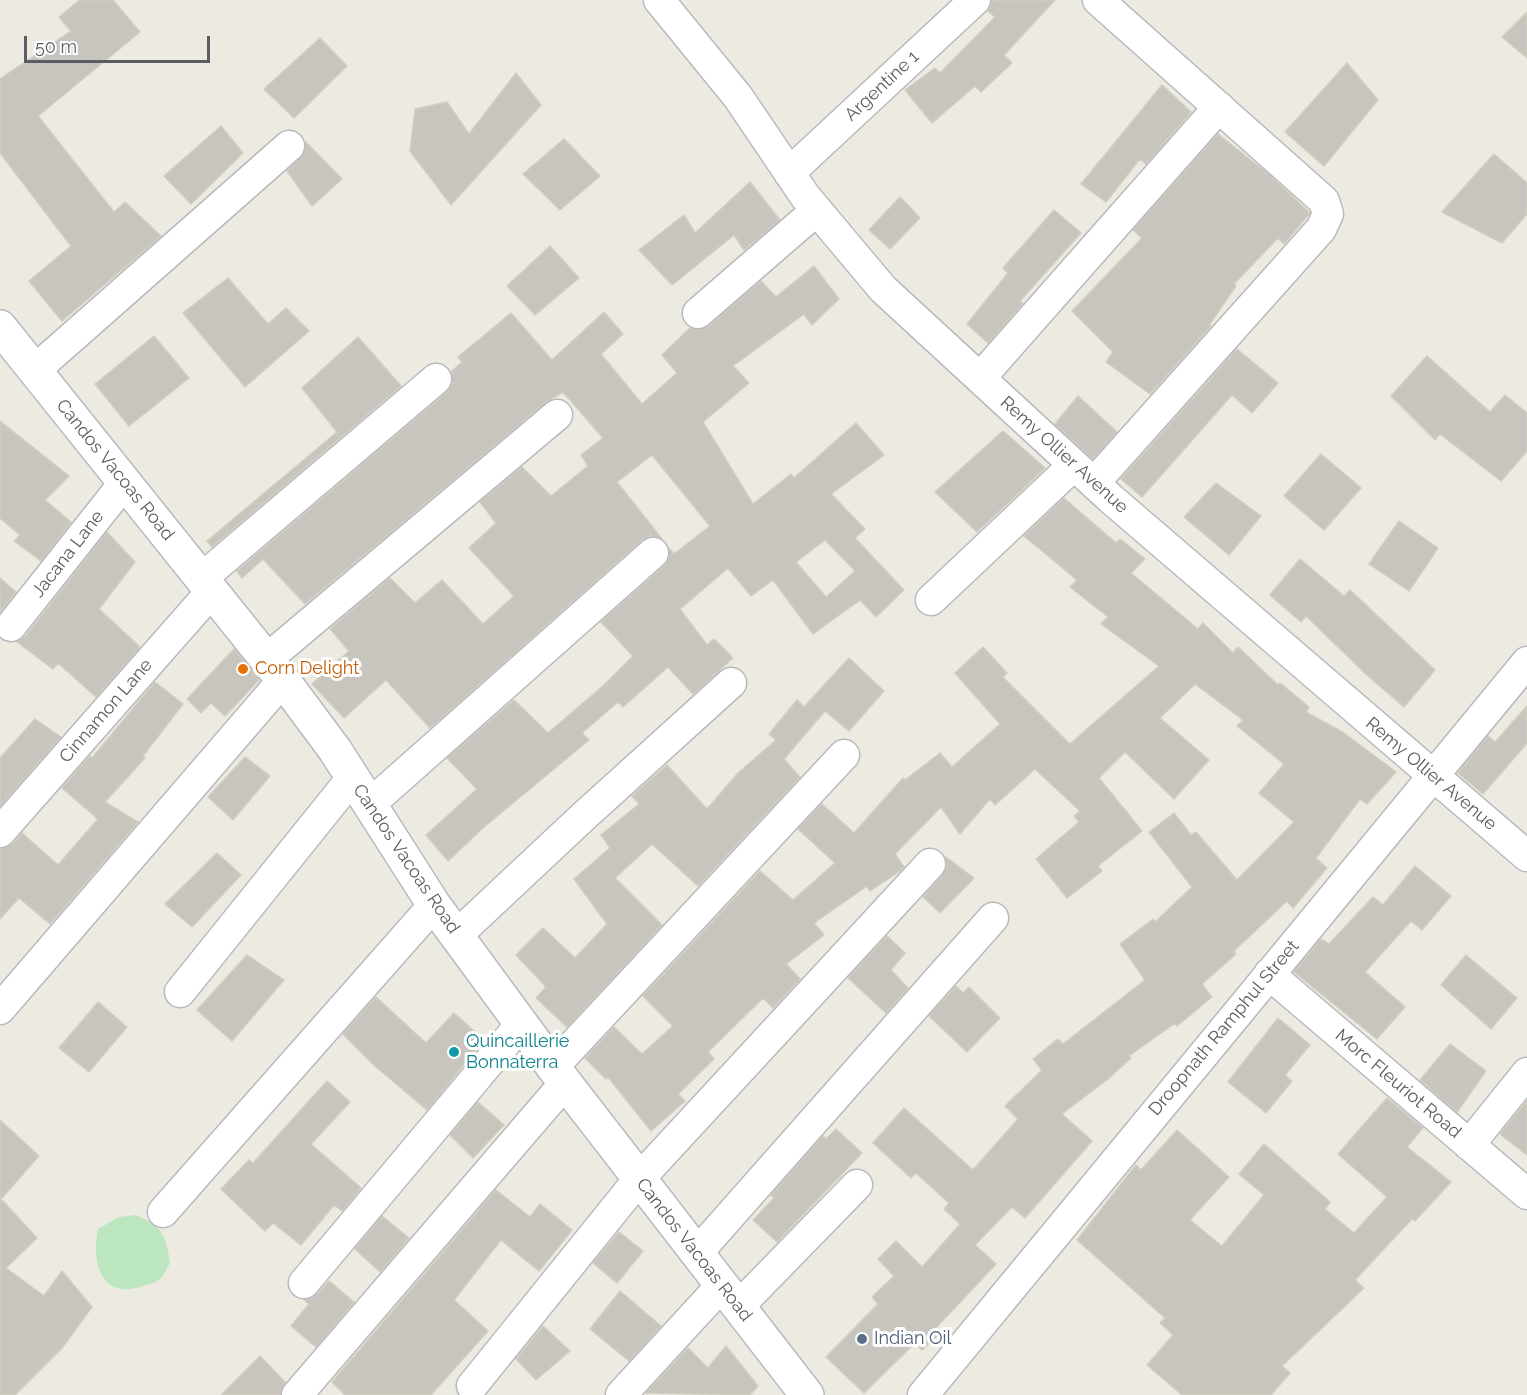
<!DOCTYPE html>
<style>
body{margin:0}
#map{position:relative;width:1527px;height:1395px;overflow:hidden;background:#edebe1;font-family:Raleway,sans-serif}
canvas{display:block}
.scale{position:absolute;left:24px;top:36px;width:186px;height:27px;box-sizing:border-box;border:3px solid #5a5d63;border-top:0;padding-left:8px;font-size:18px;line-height:21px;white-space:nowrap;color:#5a5d63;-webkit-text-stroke:4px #fff;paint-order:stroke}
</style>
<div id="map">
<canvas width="1527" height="1395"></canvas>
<div class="scale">50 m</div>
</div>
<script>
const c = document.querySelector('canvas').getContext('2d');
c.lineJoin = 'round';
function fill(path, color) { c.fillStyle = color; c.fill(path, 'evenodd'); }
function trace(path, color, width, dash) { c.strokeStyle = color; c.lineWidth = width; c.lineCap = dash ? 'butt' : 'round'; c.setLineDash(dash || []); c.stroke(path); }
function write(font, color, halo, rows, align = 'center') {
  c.font = font + ' Raleway,sans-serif'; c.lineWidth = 6; c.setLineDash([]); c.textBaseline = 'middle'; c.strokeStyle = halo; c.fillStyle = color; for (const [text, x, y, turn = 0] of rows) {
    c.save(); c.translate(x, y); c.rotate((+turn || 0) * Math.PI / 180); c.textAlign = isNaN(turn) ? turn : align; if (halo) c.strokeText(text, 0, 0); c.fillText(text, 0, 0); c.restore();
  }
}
fill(new Path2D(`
 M136,1215C163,1227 166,1235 170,1263C167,1268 164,1275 160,1279C156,1283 148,1284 143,1286C101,1301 91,1262 98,1229L119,1217Z`), '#bce6bf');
const building = new Path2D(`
 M80,0H113L140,32L38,116L114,212L125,202L161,236L62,321L29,281L71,246L0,153V79L71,31L59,17Z
 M992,0H1055L1004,55L1012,63L981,92L975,86L932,123L905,90L935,68L940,73L995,17L988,11Z
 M1527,12V58L1502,37Z
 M320,38L347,66L294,118L264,89Z
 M1347,63L1378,100L1324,166L1285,132Z
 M516,73L541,105L451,205L410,151L415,109L447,102L469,134Z
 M1162,85L1191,112L1146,164L1140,159L1106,202L1081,184Z
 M221,126L243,153L191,204L164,176Z
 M1218,134L1267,173L1310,213L1284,244L1278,238L1234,284L1236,286L1209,325L1211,326L1150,394L1106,362L1113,352L1072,311L1142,238L1133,230Z
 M564,139L600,176L560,210L523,174Z
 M306,142L342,179L312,206L287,171L305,152Z
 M1494,154L1527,183V214L1502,243L1442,212Z
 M750,182L780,220L744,250L734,235L672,285L639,250L684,215L695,233Z
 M900,197L920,218L890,249L869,230Z
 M1054,210L1081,233L1020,301L1023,303L988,343L967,324L1008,273L1003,268Z
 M550,246L579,278L535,315L507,286Z
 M814,266L839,299L812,325L804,314L733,366L749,383L703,422L753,504L791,474L794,478L856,423L884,455L831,494L865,529L855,538L904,590L876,617L860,600L813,634L773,580L751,596L728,568L680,609L707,645L714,639L733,658L693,694L668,667L623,707L618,702L582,733L589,740L484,827L448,861L426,835L477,789L447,758L514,700L548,733L604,685L633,656L601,622L664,566L669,558V548L674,554L710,526L652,455L617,482L662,539L650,536L642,540L430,728L386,680L344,718L312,684L349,651L330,629L390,578L415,603L442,580L483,624L514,596L469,548L496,523L480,502L522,467L551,496L588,466L581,455L603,438L563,392L546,402L305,604L263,559L242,578L237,571L447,392L452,384L451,372L462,362L458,357L511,313L552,360L604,312L623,334L601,354L642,404L677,373L662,355L690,328L701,330L709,326L761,281L776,297ZM825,540L855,571L826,597L796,562Z
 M228,278L268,324L286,308L309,331L245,387L183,313Z
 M154,336L189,378L129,426L95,384Z
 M358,337L401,386L212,547L207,541L337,432L302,388Z
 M1237,349L1278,383L1252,413L1232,395L1142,497L1121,479Z
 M1427,356L1490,412L1505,395L1527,413V451L1501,481L1440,434L1435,440L1391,396Z
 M1078,396L1117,432L1093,459L1055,424Z
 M0,421L69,476L45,500L71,522L41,561L14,541L20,535L0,518Z
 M1003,431L1045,468L977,532L935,492Z
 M1321,454L1361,488L1324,530L1284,496Z
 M1216,483L1261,516L1229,555L1184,517Z
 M1064,498L1116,543L1120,539L1145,559L1131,573L1198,629L1203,623L1233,653L1238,647L1278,685L1280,683L1309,707L1306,712L1344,733L1396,772L1367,804L1360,799L1316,858L1327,868L1293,908L1287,901L1234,951L1236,954L1202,984L1212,997L1177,1026L1175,1023L1129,1056L1131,1058L1108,1079L1062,1114L1092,1141L1025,1218L1012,1207L975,1245L996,1264L933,1331L937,1336L922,1350L915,1343L864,1393L826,1357L878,1304L872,1297L894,1276L878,1259L896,1241L922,1267L960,1224L944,1209L949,1203L916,1173L911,1178L873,1143L904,1108L973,1170L1018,1119L1005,1106L1042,1070L1033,1059L1058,1039L1063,1044L1145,980L1120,944L1153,919L1155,922L1192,887L1149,832L1174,813L1191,835L1196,832L1237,880L1294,822L1259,793L1284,764L1237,726L1243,720L1195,684L1160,718L1209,760L1174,799L1125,752L1099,778L1142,831L1098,866L1102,871L1067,898L1036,859L1079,822L1074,816L1080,811L1035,769L995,805L990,799L960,834L941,807L895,854L904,867L900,871L870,891L867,886L814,923L824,935L786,964L800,979L773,1008L763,998L708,1052L714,1059L678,1094L685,1101L651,1131L608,1077L606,1079L585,1058L614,1027L642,1054L673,1026L643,996L760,871L793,900L835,863L798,829L822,804L854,833L903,778L905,780L940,753L952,767L1000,724L955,673L983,647L1007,673L1003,677L1070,744L1159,666L1101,624L1108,617L1070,587L1077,580L1024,536Z
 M1399,521L1438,548L1409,591L1369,564Z
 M107,532L135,562L99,609L140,647L96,697L58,663L53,669L17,642L25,637Z
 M1300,559L1344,596L1350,590L1435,670L1404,707L1368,676L1306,616L1301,622L1270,595Z
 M0,578L16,592L0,612Z
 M234,649L259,680L225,716L211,703L201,713L187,699Z
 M849,658L884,691L849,731L825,711L784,759L800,777L698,886L652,844L615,878L662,925L567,1027L536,998L546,987L516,955L543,928L575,958L607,924L574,879L610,848L601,835L639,804L632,796L667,765L707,809L738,773L776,740L769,734L797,700L804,707Z
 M155,682L183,704L143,756L145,758L105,802L138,822L50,924L19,898L0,919V849L13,844L22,833L58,865L98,819L62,788L90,756L92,758Z
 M1527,706V743L1483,794L1458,773L1488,736L1495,742Z
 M35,719L61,737L0,806V758Z
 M245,757L270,776L233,820L208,797Z
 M217,853L241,875L192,927L165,904Z
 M946,857L974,878L940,913L923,897L943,875L947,867Z
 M1415,866L1451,896L1422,930L1411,921L1365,972L1405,1007L1377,1039L1294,972L1321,939L1329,944L1373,897L1383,905Z
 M887,936L905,953L891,970L908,988L886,1013L848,978Z
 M247,955L284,980L232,1041L197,1010Z
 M1466,955L1517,998L1491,1029L1441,985Z
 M956,986L963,993L969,987L1000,1018L967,1052L929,1016Z
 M376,997L426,1043L454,1013L484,1040L427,1110L375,1066L343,1034Z
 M98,1002L127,1027L89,1072L59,1048Z
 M1278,1018L1310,1045L1285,1075L1292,1081L1266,1113L1228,1082Z
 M1450,1044L1486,1071L1457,1112L1420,1080Z
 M327,1081L350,1102L311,1144L361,1188L342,1211L334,1205L301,1245L273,1223L265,1231L221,1189L249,1160L253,1163Z
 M1387,1098L1423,1128L1407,1147L1451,1182L1415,1221L1412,1219L1355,1280L1364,1288L1282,1366L1290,1373L1271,1395H1182L1147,1365L1173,1335L1160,1323L1165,1318L1077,1240L1136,1165L1141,1170L1177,1130L1229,1177L1190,1220L1222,1246L1264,1195L1239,1174L1264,1144L1330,1202L1325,1209L1354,1233L1387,1197L1338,1154Z
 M1527,1101V1155L1500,1134Z
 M478,1102L504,1125L473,1158L450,1135Z
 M0,1120L39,1156L1,1199L37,1238L6,1268L44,1296L62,1271L92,1307L62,1348L15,1395H0Z
 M836,1129L862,1153L777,1242L753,1220L774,1198L771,1195L823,1136L826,1139Z
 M496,1190L530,1217L540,1204L572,1230L539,1271L501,1240L454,1300L488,1331L431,1395H345L332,1382Z
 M382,1216L409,1238L380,1272L355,1249Z
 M619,1232L643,1251L617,1283L593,1263Z
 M329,1281L354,1302L316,1347L291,1326L309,1304L304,1300L317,1294Z
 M620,1291L661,1326L629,1361L590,1329Z
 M543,1326L570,1351L536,1380L516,1359Z
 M726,1346L758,1386L750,1395L646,1393L688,1348L708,1368Z
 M260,1356L285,1382L280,1395H221Z`);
fill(building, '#c8c5be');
trace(building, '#d2cdbf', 1.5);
const street = new Path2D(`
 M659,0L738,97L805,196L883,289L1110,498L1527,856
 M789,173L975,0
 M698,313L817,210
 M35,370L289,146
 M980,378L1219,107
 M1094,483L1321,229L1328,214L1324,201L1098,0
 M202,578L436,379
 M931,600L1074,465
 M11,626L125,482
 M267,659L557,415
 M369,805L653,553
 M0,832L212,591
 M457,935L584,816L731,683
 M1269,974L1527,1194
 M180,992L352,778
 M0,1009L283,680
 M553,1067L844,755
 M1469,1145L1527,1073
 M163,1212L434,905
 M697,1253L993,918
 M304,1283L522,1023
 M738,1307L857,1185
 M472,1386L639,1179L930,864
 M297,1395L565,1083
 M621,1395L722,1285
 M923,1395L1527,662`);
const secondary = new Path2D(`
 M0,327L283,680L335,750L434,905L553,1067L807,1395`);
trace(street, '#b7b9be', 33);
trace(secondary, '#b7bac0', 36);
trace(street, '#fff', 30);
trace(secondary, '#fff', 33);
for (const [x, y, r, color] of [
 [243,669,6,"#e8710a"],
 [454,1052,6,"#0f9aa8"],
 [862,1339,6,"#5c6f8a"]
]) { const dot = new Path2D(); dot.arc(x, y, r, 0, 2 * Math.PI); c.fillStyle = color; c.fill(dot); trace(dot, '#fff', 2); }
write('18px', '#5a5d63', '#fff', [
 ["Argentine 1",882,86,-43],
 ["Remy Ollier Avenue",1064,455,42],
 ["Candos Vacoas Road",115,470,51],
 ["Jacana Lane",68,554,-52],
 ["Cinnamon Lane",106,711,-49],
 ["Remy Ollier Avenue",1431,774,40],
 ["Candos Vacoas Road",406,859,56],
 ["Droopnath Ramphul Street",1224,1028,-50],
 ["Morc Fleuriot Road",1398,1084,40],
 ["Candos Vacoas Road",694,1250,52]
]);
write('18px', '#c56008', '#fff', [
 ["Corn Delight",255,669]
], 'left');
write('18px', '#0d838f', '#fff', [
 ["Quincaillerie",466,1042],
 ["Bonnaterra",466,1063]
], 'left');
write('18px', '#4e5e75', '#fff', [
 ["Indian Oil",874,1339]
], 'left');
</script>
